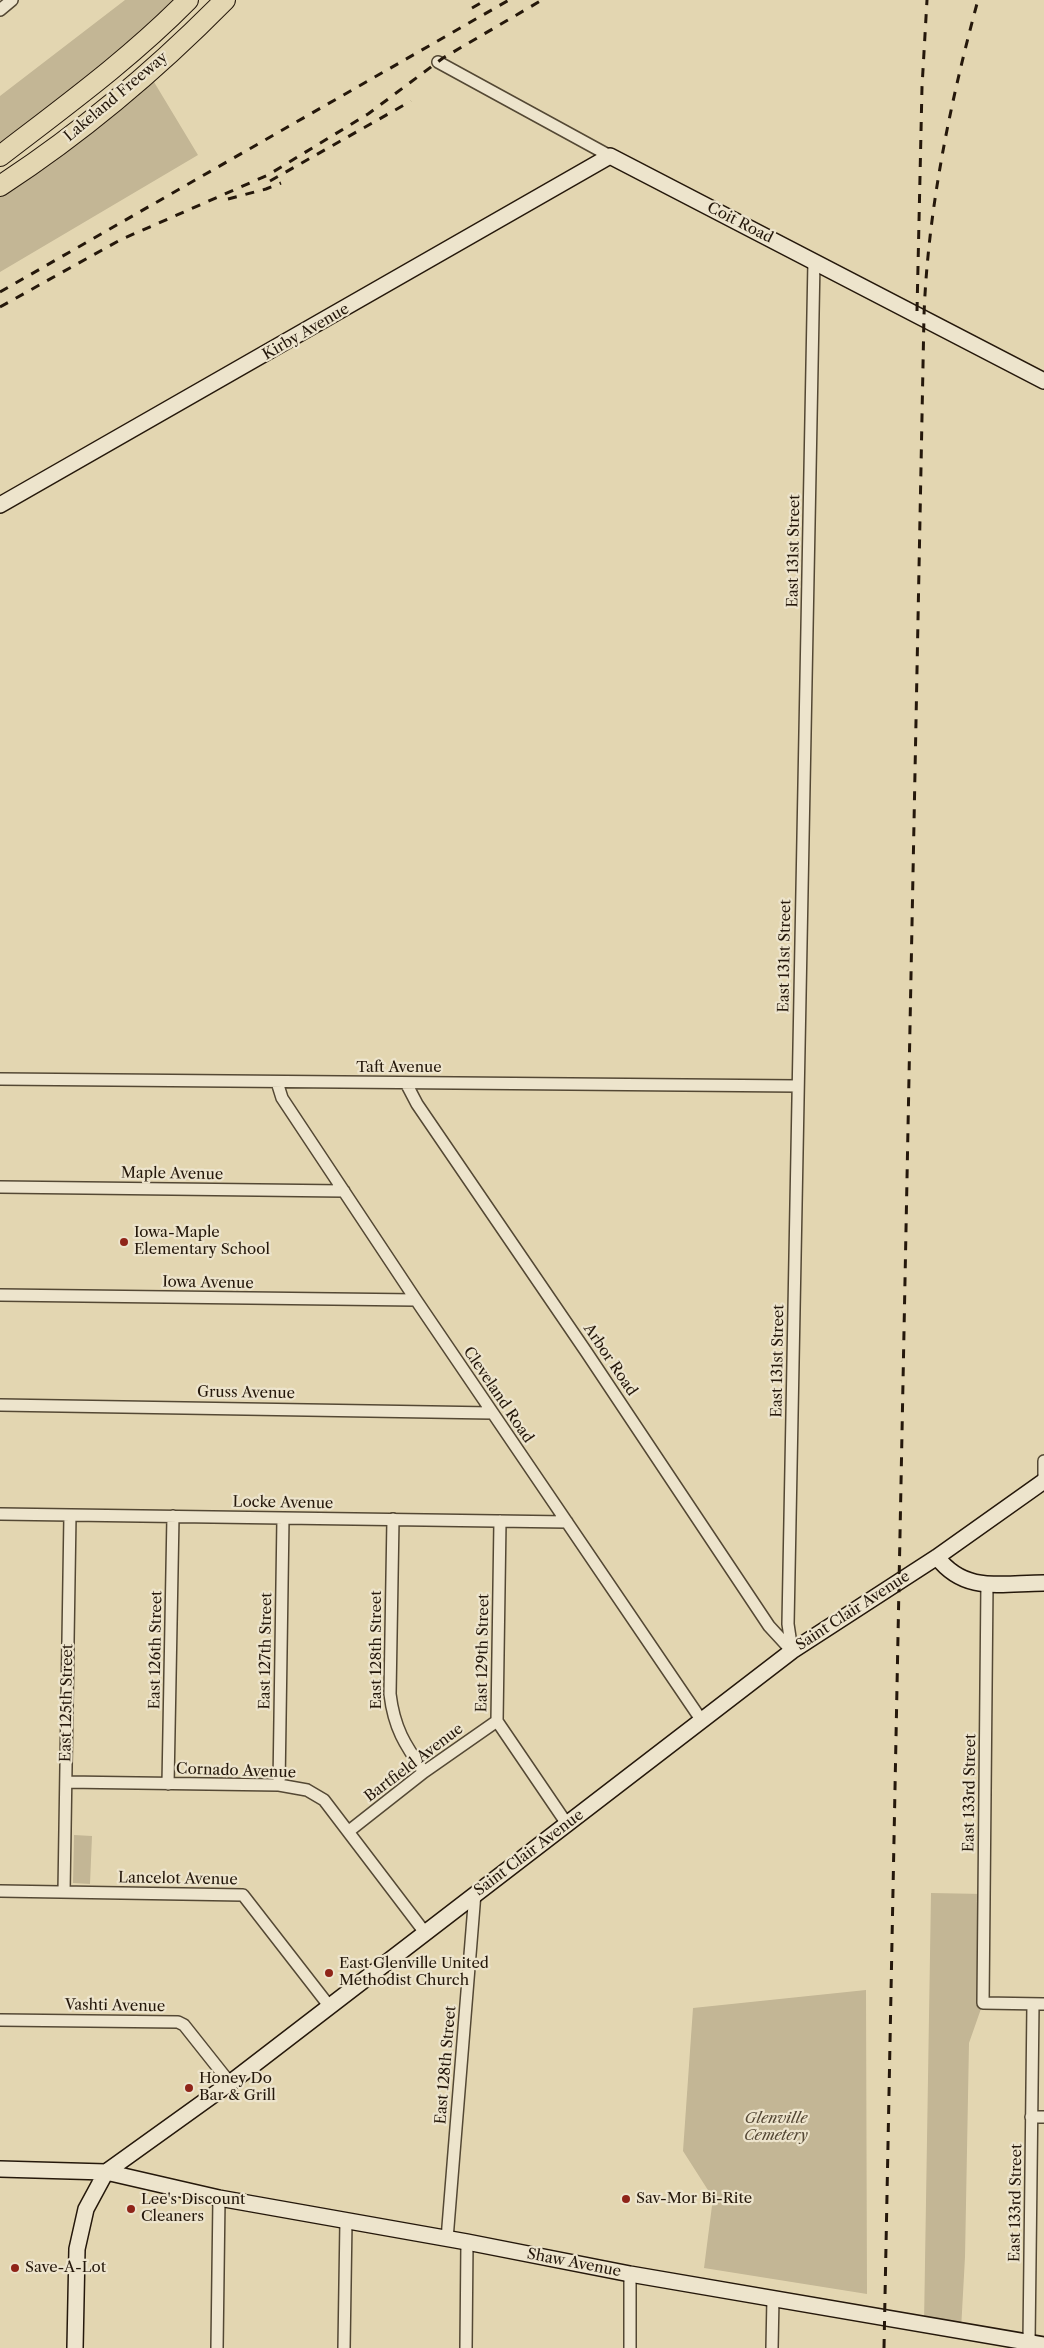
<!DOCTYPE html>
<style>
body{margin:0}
canvas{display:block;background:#e3d6b1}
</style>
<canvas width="1044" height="2348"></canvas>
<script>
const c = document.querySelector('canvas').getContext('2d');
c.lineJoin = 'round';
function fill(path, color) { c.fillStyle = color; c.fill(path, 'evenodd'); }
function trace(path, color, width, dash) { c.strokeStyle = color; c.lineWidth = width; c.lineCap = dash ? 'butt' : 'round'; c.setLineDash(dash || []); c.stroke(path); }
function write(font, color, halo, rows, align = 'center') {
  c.font = font + ' "Libre Caslon Text",serif'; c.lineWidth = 4.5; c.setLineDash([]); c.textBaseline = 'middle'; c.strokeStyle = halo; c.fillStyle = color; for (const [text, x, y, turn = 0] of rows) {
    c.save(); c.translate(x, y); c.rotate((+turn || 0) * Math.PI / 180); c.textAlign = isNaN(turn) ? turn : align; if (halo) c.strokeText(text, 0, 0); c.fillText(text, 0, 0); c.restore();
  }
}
fill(new Path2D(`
 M125,0H188L0,156V96Z
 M148,72L198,155L0,272V186Z
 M74,1835L92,1836L90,1884L73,1883Z
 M931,1893L984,1894L983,2003L969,2043L965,2257L961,2330L924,2324Z
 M866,1990L867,2294L704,2268L713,2198L683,2151L693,2008Z`), '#c3b695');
const street = new Path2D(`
 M0,10L12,0
 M438,62L610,156
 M0,1079L798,1086
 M277,1082L282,1098L416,1300L702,1721
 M406,1083L417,1104L587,1353L769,1626L792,1651
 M0,1187L344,1191
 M0,1295L416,1300
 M0,1405L492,1413
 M1044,1482V1461
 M0,1514L567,1522
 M393,1519L390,1694C394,1728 405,1745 424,1772
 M500,1521L497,1721L567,1824
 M987,1583L983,2003L1044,2004
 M792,1651L788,1624L814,261
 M66,1782L279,1785L307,1790L324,1800L426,1934
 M168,1784L173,1516
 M279,1785L283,1518
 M349,1831L424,1772L497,1721
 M0,1891L243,1895L330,2007
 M64,1892L70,1515
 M0,2020L178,2022L184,2025L230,2083
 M1031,2117H1044
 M447,2239L475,1893
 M1029,2342L1033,2004
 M217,2348L219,2198
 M344,2348L346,2221
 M466,2348L467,2242
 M630,2348V2274
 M772,2348L773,2298`);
const secondary = new Path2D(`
 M0,505L610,156L1044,381
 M937,1557C965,1594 1002,1583 1044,1583
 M0,2169L106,2172L219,2198L467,2242L630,2274L1044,2345
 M75,2348L77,2249L86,2209L106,2172L230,2083L792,1651L937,1557L1044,1481`);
const highway = new Path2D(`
 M0,156C65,106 131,58 188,0
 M0,186C81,133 157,69 225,0`);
trace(street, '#544834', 14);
trace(secondary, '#25180b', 18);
trace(highway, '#25180b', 22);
trace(street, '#ede4cc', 11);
trace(secondary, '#ede4cc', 15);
trace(highway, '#e3d6b1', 20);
trace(new Path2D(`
 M472,8L486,0
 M270,181L411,101
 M228,199L266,189L281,183
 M0,292L509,0
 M0,307L120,240L268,175L368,114L443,58L542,0
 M917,311L922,87L927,0
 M884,2348L924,315C928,209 950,103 978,0`), '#25180b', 3, [9, 9]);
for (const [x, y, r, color] of [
 [124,1242,5,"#8f2418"],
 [329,1973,5,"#8f2418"],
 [189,2088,5,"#8f2418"],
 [626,2199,5,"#8f2418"],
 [131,2209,5,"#8f2418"],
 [15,2268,5,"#8f2418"]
]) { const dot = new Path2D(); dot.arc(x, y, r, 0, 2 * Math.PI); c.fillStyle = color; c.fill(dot); trace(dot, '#ede4cc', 2); }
write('15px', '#25180b', '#ede4cc', [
 ["Lakeland Freeway",116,97,-40],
 ["Coit Road",740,223,27],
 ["Kirby Avenue",306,332,-30],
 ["East 131st Street",794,551,-89],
 ["East 131st Street",785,956,-89],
 ["Taft Avenue",399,1068],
 ["Maple Avenue",172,1174,1],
 ["Iowa Avenue",208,1283,1],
 ["Arbor Road",610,1360,56],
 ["East 131st Street",778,1361,-89],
 ["Gruss Avenue",246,1393,1],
 ["Cleveland Road",498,1395,56],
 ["Locke Avenue",283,1503,1],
 ["Saint Clair Avenue",853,1611,-33],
 ["East 126th Street",156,1650,-89],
 ["East 128th Street",377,1650,-90],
 ["East 127th Street",266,1651,-89],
 ["East 129th Street",483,1653,-89],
 ["East 125th Street",67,1703,-89],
 ["Bartfield Avenue",414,1763,-37],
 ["Cornado Avenue",236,1771,2],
 ["East 133rd Street",970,1793,-89],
 ["Saint Clair Avenue",529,1853,-37],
 ["Lancelot Avenue",178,1879,1],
 ["Vashti Avenue",115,2006,1],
 ["East 128th Street",446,2065,-85],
 ["East 133rd Street",1016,2203,-89],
 ["Shaw Avenue",574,2263,11]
]);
write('15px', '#25180b', '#ede4cc', [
 ["Iowa-Maple",134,1233],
 ["Elementary School",134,1250],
 ["East Glenville United",339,1964],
 ["Methodist Church",339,1981],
 ["Honey Do",199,2079],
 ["Bar & Grill",199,2096],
 ["Sav-Mor Bi-Rite",636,2199],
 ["Lee's Discount",141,2200],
 ["Cleaners",141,2217],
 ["Save-A-Lot",25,2268]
], 'left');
write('italic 15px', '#544734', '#ede4cc', [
 ["Glenville",776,2119],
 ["Cemetery",776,2136]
]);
</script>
